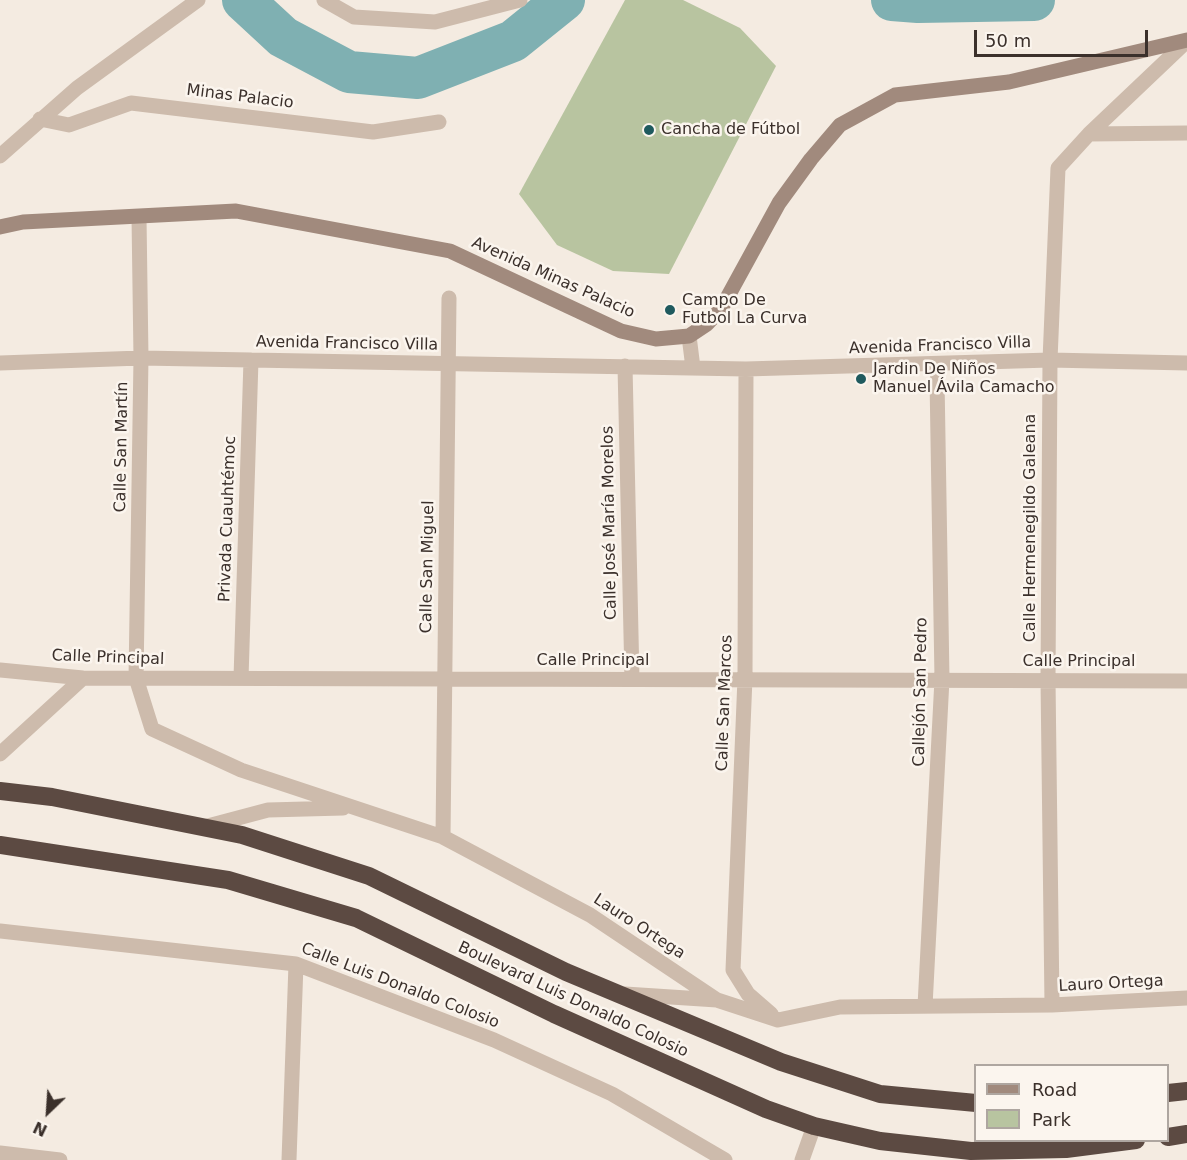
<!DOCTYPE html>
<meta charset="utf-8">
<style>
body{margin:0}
#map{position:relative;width:1187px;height:1160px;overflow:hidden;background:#f4ebe1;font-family:"DejaVu Sans",sans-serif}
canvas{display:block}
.legend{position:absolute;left:974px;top:1064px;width:195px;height:78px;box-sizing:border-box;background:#fbf5ee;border:2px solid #aea6a0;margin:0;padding:8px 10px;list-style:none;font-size:18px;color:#3b302b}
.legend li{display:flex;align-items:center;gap:12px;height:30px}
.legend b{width:30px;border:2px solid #aea6a0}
.north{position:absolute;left:18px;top:1082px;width:60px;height:60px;-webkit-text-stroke:4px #fbf5ee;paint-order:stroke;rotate:205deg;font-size:16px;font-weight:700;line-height:24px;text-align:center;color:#3b302b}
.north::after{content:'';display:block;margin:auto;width:21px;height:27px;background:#3b302b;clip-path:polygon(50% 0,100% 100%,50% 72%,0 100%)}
.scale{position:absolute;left:974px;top:30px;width:174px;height:27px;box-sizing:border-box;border:3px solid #3b302b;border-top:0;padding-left:8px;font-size:18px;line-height:21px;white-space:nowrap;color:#3b302b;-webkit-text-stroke:4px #fbf5ee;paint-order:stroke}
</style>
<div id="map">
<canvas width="1187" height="1160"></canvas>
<ul class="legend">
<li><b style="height:8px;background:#a18a7d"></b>Road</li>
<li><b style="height:16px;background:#b8c4a0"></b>Park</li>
</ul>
<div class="north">N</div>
<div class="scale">50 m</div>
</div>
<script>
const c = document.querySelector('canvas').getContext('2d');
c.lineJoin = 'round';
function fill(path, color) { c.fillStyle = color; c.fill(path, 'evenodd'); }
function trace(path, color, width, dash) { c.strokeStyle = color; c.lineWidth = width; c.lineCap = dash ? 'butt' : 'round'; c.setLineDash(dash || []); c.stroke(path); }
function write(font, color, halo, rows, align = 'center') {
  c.font = font + ' "DejaVu Sans",sans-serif'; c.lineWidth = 5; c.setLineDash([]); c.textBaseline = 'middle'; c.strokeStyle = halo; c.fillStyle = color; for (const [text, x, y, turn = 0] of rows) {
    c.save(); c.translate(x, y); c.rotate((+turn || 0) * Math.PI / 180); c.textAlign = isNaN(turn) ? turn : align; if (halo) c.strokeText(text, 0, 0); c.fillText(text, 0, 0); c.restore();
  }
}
fill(new Path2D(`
 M625,0H683L740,28L776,66L669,274L613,271L557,245L519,194Z`), '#b8c4a0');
trace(new Path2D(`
 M243,0L283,37L349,72L418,78L513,41L564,0
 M892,0L918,2L1034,0`), '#7fb0b2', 42);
trace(new Path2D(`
 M324,0L354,17L435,22L520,0
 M40,119L69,125L131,103L373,132L439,122
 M1089,134L1187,133
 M0,156L77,88L198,0
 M139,217L141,358L136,678L152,729L241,770L443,837L590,915L717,1000L778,1020L840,1007L1052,1005L1187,998
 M689,336L693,368
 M0,363L141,358L746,369L1050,360L1187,363
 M625,366L632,679
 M746,369L745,678L733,970L748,994L771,1014
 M0,670L83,678L1187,681
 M241,678L251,360
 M0,754L83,678
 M204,827L268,810L343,808
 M443,837L449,298
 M0,931L296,964L494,1040L612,1094L725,1160
 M625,994L717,1000
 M1052,1005L1048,679L1050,360L1058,168L1089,134L1187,41
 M925,1006L942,679L937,379
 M0,1153L60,1160
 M289,1160L296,964
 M802,1160L814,1126`), '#cdbbac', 15);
trace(new Path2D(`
 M0,227L23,222L236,211L450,251L621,331L656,339L689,336L707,324L721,309L779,203L811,159L840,125L895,95L1009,82L1187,40`), '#a18a7d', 15);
trace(new Path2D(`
 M0,791L52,797L242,835L369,876L566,972L781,1062L880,1094L976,1103
 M0,845L228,880L356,918L554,1014L766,1109L814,1126L880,1141L971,1151L1066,1149L1136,1140
 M1168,1093L1187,1091
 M1168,1137L1187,1134`), '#5c4a42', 18);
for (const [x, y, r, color] of [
 [649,130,6,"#1f5a5e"],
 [670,310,6,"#1f5a5e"],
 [861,379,6,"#1f5a5e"]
]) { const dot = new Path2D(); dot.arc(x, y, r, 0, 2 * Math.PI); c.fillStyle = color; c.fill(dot); trace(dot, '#fbf5ee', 2); }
write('16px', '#3b302b', '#fbf5ee', [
 ["Minas Palacio",240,97,7],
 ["Avenida Minas Palacio",553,278,24],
 ["Avenida Francisco Villa",347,344,1],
 ["Avenida Francisco Villa",940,346,-2],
 ["Calle San Martín",122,447,-89],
 ["Privada Cuauhtémoc",228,519,-88],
 ["Calle José María Morelos",610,523,-91],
 ["Calle Hermenegildo Galeana",1031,528,-90],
 ["Calle San Miguel",428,567,-89],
 ["Calle Principal",108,658,2],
 ["Calle Principal",593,661],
 ["Calle Principal",1079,662],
 ["Callejón San Pedro",921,692,-89],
 ["Calle San Marcos",725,703,-88],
 ["Lauro Ortega",639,927,33],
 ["Lauro Ortega",1111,984,-3],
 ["Calle Luis Donaldo Colosio",400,986,21],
 ["Boulevard Luis Donaldo Colosio",573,1000,25]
]);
write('16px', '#3b302b', '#fbf5ee', [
 ["Cancha de Fútbol",661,130],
 ["Campo De",682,301],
 ["Futbol La Curva",682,319],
 ["Jardin De Niños",873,370],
 ["Manuel Ávila Camacho",873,388]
], 'left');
</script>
